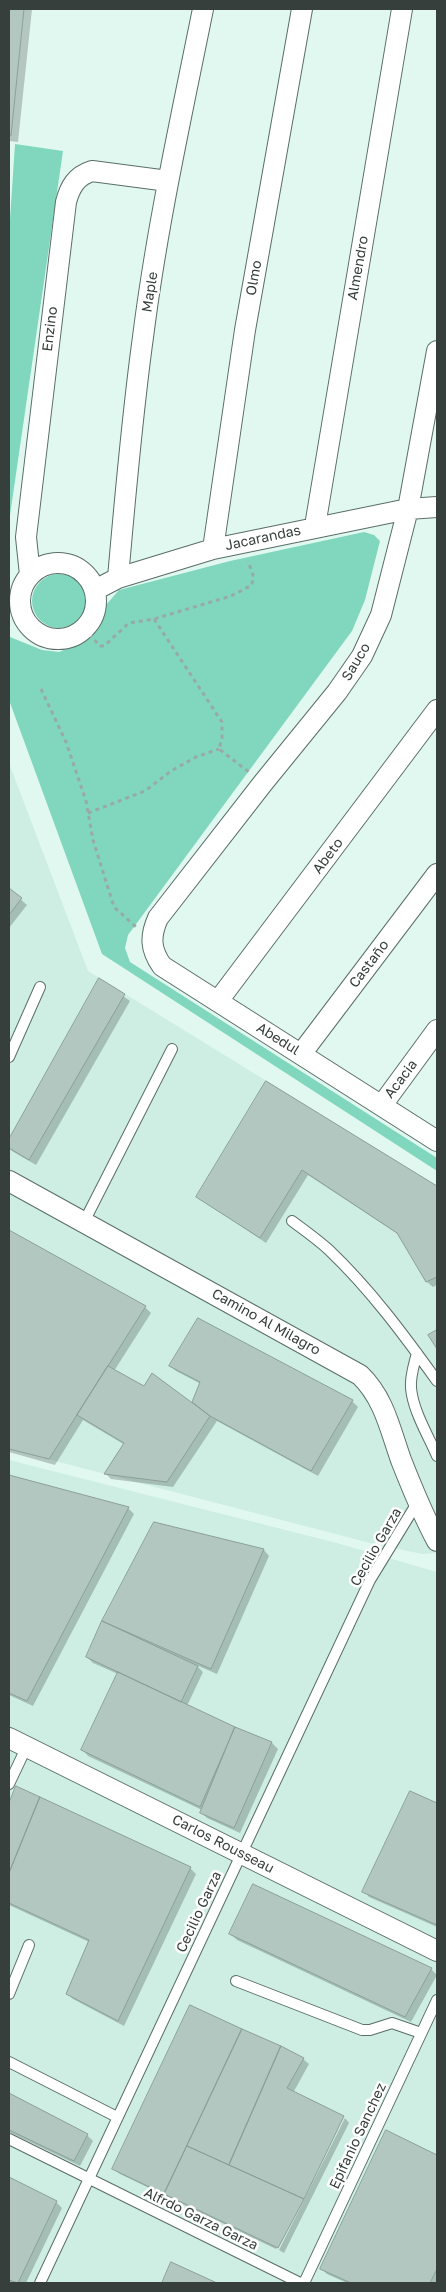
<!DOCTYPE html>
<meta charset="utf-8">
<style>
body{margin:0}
#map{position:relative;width:446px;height:2292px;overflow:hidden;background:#e1f8f0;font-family:"Golos Text",sans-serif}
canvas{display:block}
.frame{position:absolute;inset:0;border:10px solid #363f3c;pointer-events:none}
</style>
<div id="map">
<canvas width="446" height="2292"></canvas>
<div class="frame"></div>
</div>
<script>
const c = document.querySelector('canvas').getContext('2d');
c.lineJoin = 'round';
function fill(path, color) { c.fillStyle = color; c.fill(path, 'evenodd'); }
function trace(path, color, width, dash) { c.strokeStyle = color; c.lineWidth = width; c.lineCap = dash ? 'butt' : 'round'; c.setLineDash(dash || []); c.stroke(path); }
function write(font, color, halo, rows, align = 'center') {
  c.font = font + ' "Golos Text",sans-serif'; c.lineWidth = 5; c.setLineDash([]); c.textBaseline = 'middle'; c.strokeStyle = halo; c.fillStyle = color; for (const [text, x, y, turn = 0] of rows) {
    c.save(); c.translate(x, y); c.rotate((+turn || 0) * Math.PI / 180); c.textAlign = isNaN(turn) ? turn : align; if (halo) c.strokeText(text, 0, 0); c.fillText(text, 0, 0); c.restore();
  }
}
fill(new Path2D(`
 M9,763L88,971L437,1186V1553L422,1554L370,1543L9,1449Z
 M9,1460L337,1543L437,1572V2283H9Z`), '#ceeee3');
fill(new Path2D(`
 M15,144L63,151L9,522V234Z
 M364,532L374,535L380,541L365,600L352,631L128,935L125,948L130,962L437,1158V1171L102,954L9,700V634L10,637L42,650L59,652L86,641L101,618L106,605L119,590L230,561Z
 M32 601a27 27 0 1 1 54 0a27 27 0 1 1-54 0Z`), '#80d7be');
fill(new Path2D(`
 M9,9H32L18,142L9,141Z
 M9,889L27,905L9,928Z
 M100,980L130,1001L36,1165L12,1151L9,1148V1141Z
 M266,1083L437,1188V1285L433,1287L427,1282L401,1236L308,1175L266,1243L198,1197Z
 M9,1232L145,1307L151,1313L114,1371L144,1388L192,1404L201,1384L176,1371L170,1366L352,1401L358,1407L318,1476L217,1421L173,1487L111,1479L106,1474L125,1445L83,1420L55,1465L9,1452Z
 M9,1477L128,1508L134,1514L33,1706L9,1695Z
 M155,1523L264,1550L269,1556L217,1674L196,1665L203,1672L187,1706L272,1743L278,1749L240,1833L207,1818L201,1812L202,1810L88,1756L83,1750L118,1674L93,1663L87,1657L103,1622Z
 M17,1788L190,1868L196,1874L124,2026L73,1999L67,1993L89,1942L9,1905V1806Z
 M410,1793L437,1805V1927L369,1897L364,1891Z
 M231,1934L431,1969L437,1975L411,2022L237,1940Z
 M190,2007L303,2059L309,2064L293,2093L344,2117H342L276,2249L120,2174L114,2169Z
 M9,2094L87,2135L93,2141L80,2166L9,2132Z
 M345,2118L349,2123L284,2253L279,2250Z
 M387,2132L437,2156V2283H347L327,2274L321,2268Z
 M9,2179L56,2202L62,2208L26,2283L9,2282Z
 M172,2264L214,2283H163Z`), '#0003');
const building = new Path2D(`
 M9,9H24L11,136L9,135Z
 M9,888L22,898L9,915Z
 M99,978L125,994L29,1160L9,1148V1139Z
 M266,1081L437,1186V1277L426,1282L397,1233L302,1170L260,1238L196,1197Z
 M9,1230L146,1306L49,1459L9,1449Z
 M198,1318L353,1400L311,1471L210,1416L192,1402L200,1382L169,1366Z
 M437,1330V1349L428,1335Z
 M108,1366L144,1386L152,1373L210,1416L167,1482L104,1474L124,1443L77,1415Z
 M9,1475L129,1507L27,1701L9,1693Z
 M154,1522L264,1549L211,1669L102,1621Z
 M102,1621L198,1666L181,1702L86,1657Z
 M118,1672L235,1727L200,1807L81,1750Z
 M235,1727L272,1742L234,1828L200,1813Z
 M16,1786L40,1797L9,1873V1803Z
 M410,1791L437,1803V1925L362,1892Z
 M40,1797L191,1867L118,2021L66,1994L89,1940L9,1903V1873Z
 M253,1884L432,1968L405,2017L229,1934Z
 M190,2005L242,2029L164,2194L112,2169Z
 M242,2029L281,2046L229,2165L187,2146Z
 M281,2046L304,2058L287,2088L344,2116L304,2199L229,2165Z
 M9,2093L88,2134L74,2161L9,2130Z
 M386,2130L437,2155V2269L430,2283H351L320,2269Z
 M187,2146L304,2199L278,2248L164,2194Z
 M9,2177L57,2201L18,2283L9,2280Z
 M171,2262L217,2283H162Z`);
fill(building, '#b1c7c0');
trace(building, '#8ba099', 1);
const service = new Path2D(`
 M9,1057L40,987
 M292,1221C304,1230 317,1239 329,1250C370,1289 404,1335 437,1381
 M84,1222L172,1049
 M417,1353C414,1365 410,1376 411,1388C413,1411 428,1435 437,1456
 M9,1784L27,1746
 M236,1981L362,2030H370L392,2023L421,2033
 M9,1994L29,1945
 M9,2062L117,2117
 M9,2139L300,2283
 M40,2283L370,1580L417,1503
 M304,2283L437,2000`);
const minor = new Path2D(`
 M437,351L408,509L381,615L362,656L337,692L263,783L158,918C150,936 150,949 162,966L437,1141
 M315,526L402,9
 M213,549L245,330L302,9
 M20 601a38 38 0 1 1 76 0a38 38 0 1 1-76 0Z
 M30,575L26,537L66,202C70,187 76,176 92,171L168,181
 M118,578C125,497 132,417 143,337C157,226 181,118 203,9
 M95,590L118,578L213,549L408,509L437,507
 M218,1001L437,710
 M301,1054L437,874
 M382,1105L437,1030
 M9,1181L360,1375C384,1398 390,1429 401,1460C412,1488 423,1515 437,1541
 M9,1738L437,1951`);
trace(service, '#5a6e68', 12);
trace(minor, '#5a6e68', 22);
trace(new Path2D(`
 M154,619L222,722V738L219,749L249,772
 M84,628L100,646H104L129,623L154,619L231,596L252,585L253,575L248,561
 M41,689L66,742L86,801L93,840L114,907L136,927
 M88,813L145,791L171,771L196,757L219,749`), '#98aaa4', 3, [4, 4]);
trace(service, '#fff', 10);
trace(minor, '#fff', 20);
write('14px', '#363f3c', '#fff', [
 ["Almendro",358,268,-80],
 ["Olmo",254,278,-80],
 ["Maple",150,292,-81],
 ["Enzino",50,329,-83],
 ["Jacarandas",263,538,-12],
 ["Sauco",356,662,-59],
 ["Abeto",328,856,-53],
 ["Castaño",369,964,-53],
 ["Abedul",278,1039,32],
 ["Acacia",401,1079,-53],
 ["Camino Al Milagro",266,1322,29],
 ["Cecilio Garza",376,1547,-60],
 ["Carlos Rousseau",223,1844,27],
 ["Cecilio Garza",199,1912,-65],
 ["Epifanio Sanchez",358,2136,-65],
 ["Alfrdo Garza Garza",201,2219,26]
]);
</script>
